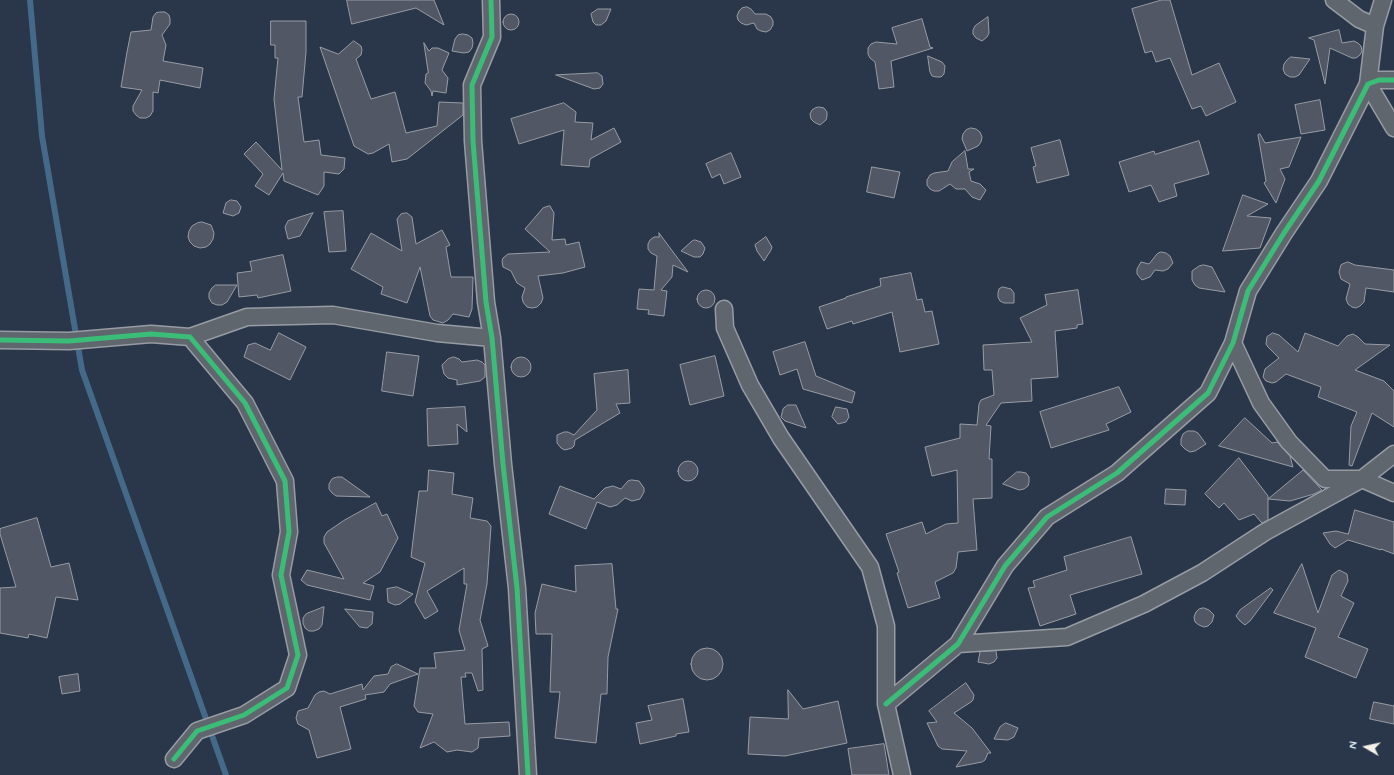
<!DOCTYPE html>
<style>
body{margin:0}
#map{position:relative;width:1394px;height:775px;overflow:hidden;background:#2a374a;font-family:Mynerve,sans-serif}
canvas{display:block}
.north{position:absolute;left:1346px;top:727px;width:40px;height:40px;-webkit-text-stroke:3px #1d3557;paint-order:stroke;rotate:279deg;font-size:11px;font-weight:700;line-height:16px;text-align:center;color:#f4f1e8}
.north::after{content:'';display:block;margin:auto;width:14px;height:18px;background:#f4f1e8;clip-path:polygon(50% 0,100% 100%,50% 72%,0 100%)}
</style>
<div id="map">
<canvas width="1394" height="775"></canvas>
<div class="north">N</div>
</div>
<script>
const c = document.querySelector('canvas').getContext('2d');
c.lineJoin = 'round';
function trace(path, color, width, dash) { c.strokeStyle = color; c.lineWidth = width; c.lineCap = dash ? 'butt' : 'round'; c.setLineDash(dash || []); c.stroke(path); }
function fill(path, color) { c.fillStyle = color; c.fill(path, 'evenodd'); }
trace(new Path2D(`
 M30,0L42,136L82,370L226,775`), '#446989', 6);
const building = new Path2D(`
 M347,0H434L444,25L416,8L352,24Z
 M1162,0H1170L1192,75L1219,63L1236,102L1206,116L1201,106L1192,109L1170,58L1156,62L1152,51L1145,53L1132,9Z
 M747,7L751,9L755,14H766L771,17L773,21V25L770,30L766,32L761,31L757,29L754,23L746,25L741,23L738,20L737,16L739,11L742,8Z
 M598,9H611L606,21L601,25H596L593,22L591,14Z
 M160,12H165L169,15L170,19V24L162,35L166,45L163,61L203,68L200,88L160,80L158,93L153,92V111L150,116L146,118H140L136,115L133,111V106L142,90L121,87L127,52L131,32L151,30L153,17L156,13Z
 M503 22a8 8 0 1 1 16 0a8 8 0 1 1-16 0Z
 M988,17L989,33L987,37L982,41L976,38L973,34V30L975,26Z
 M922,19L930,47L933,48L891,61L894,87L879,89L875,62L870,58L868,54V48L871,44L876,42L897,44L892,28Z
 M271,21H306V52L302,97H298L304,142L319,140L321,155L345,158L344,169L339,174L324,172V186L318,195L284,181L283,173L269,195L255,186L263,174L244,154L256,142L282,170L274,99L278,58H275V45H271Z
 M1339,30L1342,43L1354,41L1358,43L1361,46L1362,51L1360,55L1356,58H1352L1330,48L1325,84L1314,40L1309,38Z
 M463,34L468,35L472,38L473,43L472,48L469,52L464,53L452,51L455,39L458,35Z
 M354,41L361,46L362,50L361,55L356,59L371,99L395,92L406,133L437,126L439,102L463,103V115L407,159L392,162L389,144L373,153L368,154L354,146L320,47L338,54Z
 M424,43L429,51L432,48H438L449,53L442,70L448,78L446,93L433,91L432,96L431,91L425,83L426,74L428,73Z
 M928,56L942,62L945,66L944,74L941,77H936L932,76L930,72Z
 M1291,57L1310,59L1299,75L1295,77H1290L1285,74L1283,69L1284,64L1287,60Z
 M598,73L602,76L603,84L600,88L594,89L556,75Z
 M1320,100L1325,130L1301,134L1295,105Z
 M564,103L576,112L575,122L593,123L591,140L614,128L621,142L590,159L589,167L561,165L564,130L519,144L511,119Z
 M819,107L824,108L827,112V116L826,120L820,125L814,122L811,119L810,114L812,110L815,108Z
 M971,128L976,129L980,132L982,137L981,142L978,146L967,151L962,139L963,134L966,130Z
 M1260,134L1265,143L1301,137L1289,167L1280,169L1285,179L1276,203L1264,183L1266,181L1258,135Z
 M1060,140L1069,175L1037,183L1033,167L1036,166L1031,148Z
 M1199,141L1209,174L1174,184L1177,196L1159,202L1151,185L1129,192L1119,162L1154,151L1155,154Z
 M965,151L968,169H974L969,172L971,181L980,184L986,190L980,200L972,197L965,189H956L950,184L939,191H934L930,189L927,185V180L930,175L934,173L948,171L952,162Z
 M731,153L741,177L724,184L720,174L712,178L706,164Z
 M872,167L900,172L894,198L867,192Z
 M1243,195L1268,204L1247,216L1271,218L1260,248L1223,251Z
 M231,200L237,201L241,207L239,213L233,216L223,213L226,203Z
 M550,206L554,213L552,240L565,239L566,245L579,242L585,267L563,273L538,276L543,298L541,303L537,307L532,308L527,307L523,302L522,297L525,288L517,283L511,271L503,267L502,261L503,258L508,254L550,252L525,229L543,208Z
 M343,211L346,251L329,252L324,212Z
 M313,213L300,236L288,239L285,227L288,221Z
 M407,213L412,217L416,244L442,230L450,245L446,247L451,277H473L472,309L469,317L453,314L448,320L443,323L433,320L430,316L420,267L407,303L381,294L383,287L351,269L371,233L402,251L397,219L401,214Z
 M202,222L211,225L214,233L213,239L210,244L206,247L200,248L194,246L190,242L188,237L189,231L192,226L197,223Z
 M659,233L688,272L673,265L672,277L661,290L667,291L664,316L648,314L649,310L637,309L639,289L654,290L657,256L651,253L648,249V244L650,240L654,237H659Z
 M766,237L772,247L771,250L764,261L757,251L755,245Z
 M695,240L701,242L705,248L703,254L700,257H694L681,251L692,241Z
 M1161,252L1166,253L1170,256L1173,263L1168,269L1163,271L1155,270L1150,277L1142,280L1137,274V269L1141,262L1149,264L1157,254Z
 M283,255L291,291L258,298L257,295L239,297L237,273L252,271L250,262Z
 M1348,262L1355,265L1394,270V292L1366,288L1364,302L1360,306L1356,308L1352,307L1348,304L1346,299L1350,284L1341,279L1339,272L1341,265Z
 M1204,265L1212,267L1225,292L1199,288L1195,285L1192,280V271L1199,266Z
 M911,273L917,300L922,299L925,312L932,311L939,344L900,352L892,312L853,324L852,321L827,329L819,307L846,298V297L881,286L880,279Z
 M216,285H237L227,302L222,305H217L212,303L209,298V293L212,288Z
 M1003,287L1011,289L1014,293V303H1004L1000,301L998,297V293L999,289Z
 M697 299a9 9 0 1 1 18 0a9 9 0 1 1-18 0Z
 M1078,290L1083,324L1077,325V328L1055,331L1058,377L1031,379L1032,401L1001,403L986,425L991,426L989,459H992V498L973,499L977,550L958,552L956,568L953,573L935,582L940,598L908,608L897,573L899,572L886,534L922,522L926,534L946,524L958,523L957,470L932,476L925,447L960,438V424L977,425L979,404L981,400L994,395L992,370H984L983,345L1032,342L1020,318L1047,305L1045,295Z
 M279,333L306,347L290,380L244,357L248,345L255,343L270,350Z
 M1273,333L1279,335L1298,352L1305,333L1338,346L1347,336L1353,334L1358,337L1365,344L1390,345L1355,370L1384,381L1394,391V427L1372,413L1352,466L1349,465L1351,426L1357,412L1318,397L1321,387L1286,374L1276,382L1272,383L1266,381L1263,377L1265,369L1279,358L1268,347L1266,344L1267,337Z
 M805,342L816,376L855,392L852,403L803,389L797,369L780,375L773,352Z
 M387,352L419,356L413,396L382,391Z
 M715,356L724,396L690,405L680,365Z
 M511 367a10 10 0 1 1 20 0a10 10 0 1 1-20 0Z
 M454,357L459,359L462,362L477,360L482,362L485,365V377L480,381L457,385V380L448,378L444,374L442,365L448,359Z
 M628,370L630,403L616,404L620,413L575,440L574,446L572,448L565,450L561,448L557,443V435L564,432H568L574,435L597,410L594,374Z
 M1119,387L1131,412L1106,424L1109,430L1051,448L1040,412Z
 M788,405H796L806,428L785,421L781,417L783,409Z
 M465,407L467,432L457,424L458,444L428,446L427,409Z
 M836,407L847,409L849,417L846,422L838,424L832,417Z
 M1245,418L1272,443L1277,442L1290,456L1293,467L1219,446Z
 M1188,431H1194L1198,433L1206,444L1195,451L1190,452L1185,449L1181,445V439L1183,434Z
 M1239,458L1268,496V499L1303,470L1322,490L1314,494L1290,501L1268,499V520L1262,523L1254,514L1239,520L1224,503L1219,508L1205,494Z
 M678 471a10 10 0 1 1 20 0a10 10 0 1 1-20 0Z
 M429,470L454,473L452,494L473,498L470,518L487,521L491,526L487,584L480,620L488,646L482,649L483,690L478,691L472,673H465L466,677H461L465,724L509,722L510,736L479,738L478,748L472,752L457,750L447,752L434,742L420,748L433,714L418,712L414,706L420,668H436L434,653L465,650L459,630L467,584H464V568L427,591L438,611L425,619L415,602L425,563L411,557L419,491H427Z
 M1017,472H1021L1026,473L1029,477V482L1028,486L1024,489L1019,490L1003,484Z
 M337,477H342L370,497L336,496L332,493L329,489V484L332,479Z
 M632,480L639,481L644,488V492L640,499L632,501L625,498L617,505L610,507L597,502L586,529L549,514L560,486L594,499L605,488L613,486L621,489L628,481Z
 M1166,489L1186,490L1185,505L1165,504Z
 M376,503L382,516L387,514L398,538L380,572L363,583L374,586L370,600L307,585L301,580L307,570L344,579L324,543V537L327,532L343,521Z
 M1355,510L1394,522V554L1381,549V550L1348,540L1335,548L1330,544L1323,533L1336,531L1348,534Z
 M37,518L51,567L69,563L78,600L56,597L47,638L29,634L28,638L0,633V588L16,587L0,534V529Z
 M1131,537L1142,574L1070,595L1076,614L1040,626L1028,588L1035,587L1033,581L1067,570L1064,557Z
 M612,564L616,609H618L608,657L607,694H601L596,743L555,738L560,692H550L552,634H536L535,613L542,584L576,592L575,566Z
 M1302,564L1318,613L1332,575L1339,570L1347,574L1348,581L1341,596L1354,603L1338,637L1368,649L1356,678L1305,657L1316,628L1274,613Z
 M397,587L413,594L400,604L395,605L388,602L387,589Z
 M1271,588L1273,590L1250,621L1245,625L1240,621L1236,616L1240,610Z
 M324,607L322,625L319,629L314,631H309L305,628L303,623V618L306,614Z
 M1204,608L1209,610L1214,615L1212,622L1208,626L1204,627L1199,625L1195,622L1194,617L1196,612L1199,609Z
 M345,609L373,612L372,624L367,628L360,627Z
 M691 664a16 16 0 1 1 32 0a16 16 0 1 1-32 0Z
 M996,651L997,658L994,662L989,664L978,662L980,652Z
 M397,664L418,674L390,684L384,692L365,695L366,699L340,707L351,749L317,758L309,730L298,724L296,718L298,711L308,708L315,695L319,692L324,691L330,694L362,684L363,690L374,676L388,674L391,667Z
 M78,674L80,691L62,694L59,677Z
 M966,683L974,695L973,700L971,702L954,713L972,728L991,753H988L985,760L982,762L956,767L967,751L942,749L938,746L927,723L937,722L929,711Z
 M788,690L803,709L838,701L847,743L785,756L748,754L750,717L788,719Z
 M683,699L689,732L676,734V736L640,744L636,723L652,720L648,706Z
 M1374,702L1394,706V724L1370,719Z
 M1006,723L1018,728L1014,737L1008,740L994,739L1000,727Z
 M884,744L889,775H852L848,749Z`);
fill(building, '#525766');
trace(building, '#979ca3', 1);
const minor = new Path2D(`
 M491,0L492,37L472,85L473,141L486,302L492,338L503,464L517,588L528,775
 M1334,0L1359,19L1375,26
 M1383,0L1375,26L1368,84L1394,128
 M724,309L725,328L750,385L781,438L870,567L886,626V704L902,775
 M190,337L247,317L333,315L437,333L492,338
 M0,340L69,341L151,334L190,337L245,403L285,481L289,532L281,575L298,655L287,688L244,715L197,731L174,759
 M1233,343L1261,403L1289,442L1325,479H1362L1394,493
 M958,644L1067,637L1144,604L1202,573L1265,532L1362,479L1394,454
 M886,704L958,644L1005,566L1047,517L1117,473L1208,393L1233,343L1248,291L1284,233L1319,181L1368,84L1379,80H1394`);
trace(minor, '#979ca3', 19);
trace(minor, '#60666e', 16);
trace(new Path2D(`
 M491,0L492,37L472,85L473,141L486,302L492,338L503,464L517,588L528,775
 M0,340L69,341L151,334L190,337L245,403L285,481L289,532L281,575L298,655L287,688L244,715L197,731L174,759
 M886,704L958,644L1005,566L1047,517L1117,473L1208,393L1233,343L1248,291L1284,233L1319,181L1368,84L1379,80H1394`), '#3abd76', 5);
</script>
